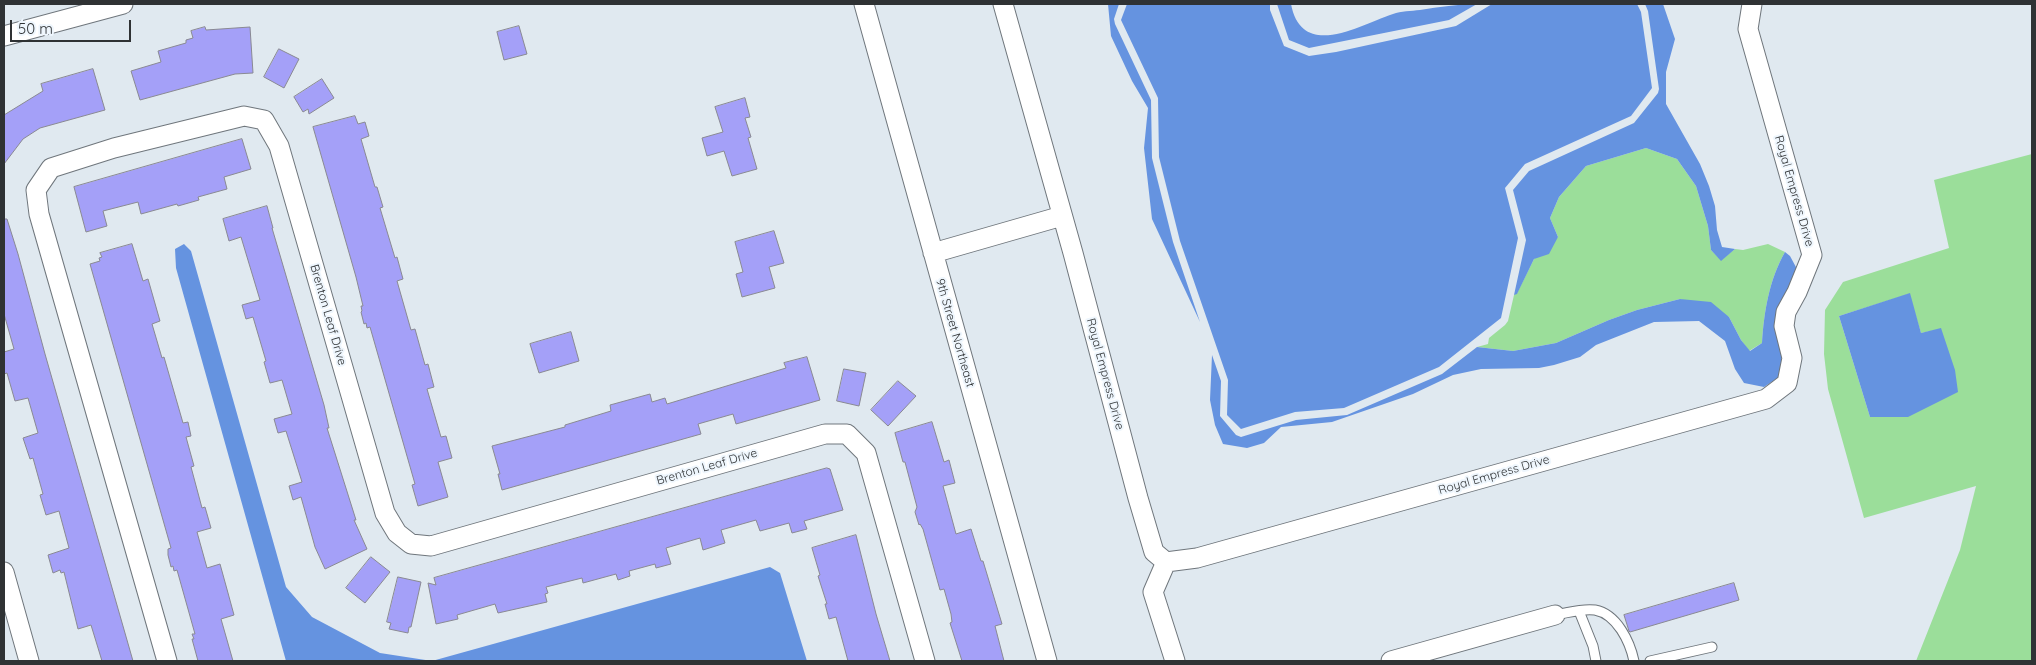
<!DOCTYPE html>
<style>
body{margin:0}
#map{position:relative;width:2036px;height:665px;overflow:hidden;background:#e0e9f0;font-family:Quicksand,sans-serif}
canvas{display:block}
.frame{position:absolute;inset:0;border:5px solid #2f3234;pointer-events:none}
.scale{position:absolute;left:10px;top:20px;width:121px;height:22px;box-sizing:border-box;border:2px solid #2f3234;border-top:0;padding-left:6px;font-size:15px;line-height:18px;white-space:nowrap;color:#2f3234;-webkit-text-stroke:4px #eef6fd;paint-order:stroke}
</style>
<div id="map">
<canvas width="2036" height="665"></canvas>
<div class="frame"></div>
<div class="scale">50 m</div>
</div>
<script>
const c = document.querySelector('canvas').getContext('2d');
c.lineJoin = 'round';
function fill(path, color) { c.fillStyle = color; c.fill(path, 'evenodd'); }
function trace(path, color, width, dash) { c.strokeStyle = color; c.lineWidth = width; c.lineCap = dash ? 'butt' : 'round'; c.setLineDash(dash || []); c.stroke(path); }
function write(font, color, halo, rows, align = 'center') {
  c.font = font + ' Quicksand,sans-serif'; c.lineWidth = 4; c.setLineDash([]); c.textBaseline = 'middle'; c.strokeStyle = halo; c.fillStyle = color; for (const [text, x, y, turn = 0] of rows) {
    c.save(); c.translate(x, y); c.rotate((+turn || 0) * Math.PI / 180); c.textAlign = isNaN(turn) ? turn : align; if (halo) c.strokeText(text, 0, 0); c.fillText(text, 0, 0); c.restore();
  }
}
fill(new Path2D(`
 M1646,148L1677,159L1696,186L1708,226L1711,250L1721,260L1735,249L1743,250L1768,244L1785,252C1769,280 1764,312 1762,343L1749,351L1741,340L1729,317L1680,299L1637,310L1609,320L1556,343L1513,351L1477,347L1488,344L1489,338L1505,325L1508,321L1514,295L1517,293L1534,259L1558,237L1550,218L1559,197L1586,166Z
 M2032,154V661H1916L1960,550L1976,486L1864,518L1828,389L1824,354L1825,310L1843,282L1949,248L1934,180ZM1909,294L1921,333L1941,329L1870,417L1839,316Z`), '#9bde9a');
fill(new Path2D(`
 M1108,4H1119L1114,19L1115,24L1151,100L1152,158L1173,242L1200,322L1152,219L1144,148L1148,108L1132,81L1111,36Z
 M1127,4H1270V10L1284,46L1309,56L1336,52L1456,26L1492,4H1637L1641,12L1652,88L1631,116L1525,164L1505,188L1518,238L1501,318L1439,367L1344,408L1295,412L1241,429L1227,415L1228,380L1180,241L1159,157L1158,98L1121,20Z
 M1277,4H1291C1302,61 1360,25 1393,14C1401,11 1411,11 1420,10C1439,7 1458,4 1477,4L1449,20L1309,48L1289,40Z
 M1645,4H1663L1675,39L1666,72V104L1700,164L1709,186L1715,206L1717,230L1722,247L1735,249L1721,261L1711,250L1708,226L1696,186L1677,159L1646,148L1586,166L1559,197L1550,218L1558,237L1549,254L1534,259L1517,294L1514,295L1526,240L1513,190L1529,171L1634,123L1658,93L1659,89L1648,11Z
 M184,244L191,251L286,587L312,617L380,653L432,661L770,567L780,573L807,661H286L176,268L175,249Z
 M1785,252L1790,256L1797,269L1776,332L1782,356L1779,377L1764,387L1744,383L1735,369L1725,341L1699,321L1654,322L1596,345L1580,357L1554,365L1539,368L1481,369L1453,375L1413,394L1332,422L1281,427L1264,443L1247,448L1223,444L1215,425L1210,400L1212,355L1221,381L1220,416L1236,435L1241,437L1296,420L1347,415L1442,374L1477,347L1513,351L1556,343L1609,320L1637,310L1680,299L1711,302L1729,317L1741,340L1750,351L1762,343C1764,312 1769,280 1785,252Z
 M1910,293L1921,333L1941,328L1955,370L1958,392L1908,417H1870L1839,316Z`), '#6593e0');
const building = new Path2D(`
 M519,26L527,54L504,60L497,32Z
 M205,27L206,30L250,27L253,73L235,74L140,100L131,71L161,62L158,51L186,43V40L193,38L191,31Z
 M279,49L299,59L284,88L264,77Z
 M93,69L105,110L40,128L23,139L4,164V115L43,91L41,84Z
 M322,79L334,98L309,114L308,109L303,112L294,97Z
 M745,98L750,117L745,118L751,137L748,138L757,169L732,176L724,151L707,156L702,138L723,132L715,107Z
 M355,116L358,124L365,122L369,136L361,139L375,187H377L383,207L380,208L395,258L397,257L403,279L397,281L411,330L415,329L425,365L428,364L434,387L427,389L441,437L446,436L452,458L438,462L448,497L418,506L412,485L415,484L370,327L367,328L366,323L364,324L361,312L362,311L361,306H363L356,277L313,127Z
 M242,139L251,169L224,177L227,189L198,197L199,200L178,206L177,204L141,214L138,202L103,211L107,226L86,232L74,187Z
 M267,206L273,228H272L324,405L329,428H327L356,520H354L367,549L325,569L315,547L301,497L293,500L289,486L302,482L286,431L278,433L274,419L292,414L282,380L270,383L264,362L266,361L253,317L246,319L242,305L260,300L241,237L229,241L223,219Z
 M4,219H7L18,254L45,354L133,661H102L91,625L78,629L64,572L61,573L60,570L53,573L48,555L69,548L59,511L46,515L40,495L43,494L33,458L30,459L23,438L38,433L28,398L15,401L7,373L4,374V352L14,349L4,314Z
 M774,231L784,263L769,267L775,288L742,297L736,274L743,272L735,242Z
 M132,244L143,281L148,279L160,321L152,324L162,358L164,357L183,423L188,422L191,436L186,437L194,466L191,467L202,508L205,507L211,528L197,532L207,568L220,564L228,593L234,615L221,619L233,661H198L192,639H194L192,634H195L177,570L174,571L173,566L171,567L168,555V549L171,548L90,264L100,261L99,258L102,257L100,253Z
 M571,332L579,361L539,373L530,344Z
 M807,357L820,400L736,424L733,414L698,424L701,434L502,490L498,474H500L492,446L565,427V425L611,411L610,405L650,394L652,402L665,398L667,404L786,368L784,363Z
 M844,369L866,373L859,406L837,401Z
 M898,381L916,396L888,426L871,410Z
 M932,422L944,462L949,460L955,483L943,486L956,534L971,529L981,561H983L1002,624L995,626L1004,661H962L950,623L952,622L951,614L944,589L940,590L923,529L920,524L919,525L915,512L917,507L905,462H903L895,433Z
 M827,468L830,469L843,510L804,521L807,529L792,533L789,523L760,531L756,520L721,530L725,543L703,550L700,538L666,548L671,564L656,568L655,564L629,571L630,576L618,580L616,574L583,583L582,578L546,587L548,593L545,594L547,602L498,613L495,604L457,615L458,619L436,624L428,583L436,585L434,578Z
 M856,535L876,614L890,661H848L836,617L829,619L825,604H827L818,576L820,575L812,548Z
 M371,557L390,572L365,603L346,588Z
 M398,577L421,582L411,627H409L408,633L389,629L391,623L387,622Z
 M1734,583L1739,600L1630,632L1629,631L1624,615Z`);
fill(building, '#a4a0f8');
trace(building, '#898992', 1);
const service = new Path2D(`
 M1579,611L1593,646L1596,661
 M1555,615C1568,613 1582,608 1595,610C1617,614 1630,642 1634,661
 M1650,661L1712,647`);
const minor = new Path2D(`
 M864,4L1047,661
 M1003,4L1073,253L1138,498L1154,552L1166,562L1197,558L1766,399L1787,383L1792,358L1784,326L1786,312L1797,292L1812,255L1748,29L1752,4
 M4,36L123,4
 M933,253L1062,216
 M1166,562L1153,592L1175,661
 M4,572L29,661
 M167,661L39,214L36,190L51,168L114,148L244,116L264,120L279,146L385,513L397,533L411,544L431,546L825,434H847L866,453L925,661
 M1391,661L1555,615`);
trace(service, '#6f767c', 11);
trace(minor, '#6f767c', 21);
trace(service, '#fff', 9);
trace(minor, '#fff', 19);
write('12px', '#2f3234', '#eef6fd', [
 ["Royal Empress Drive",1794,191,74],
 ["Brenton Leaf Drive",328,315,74],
 ["9th Street Northeast",955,333,74],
 ["Royal Empress Drive",1105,374,75],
 ["Brenton Leaf Drive",707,467,-16],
 ["Royal Empress Drive",1494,475,-16]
]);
</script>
